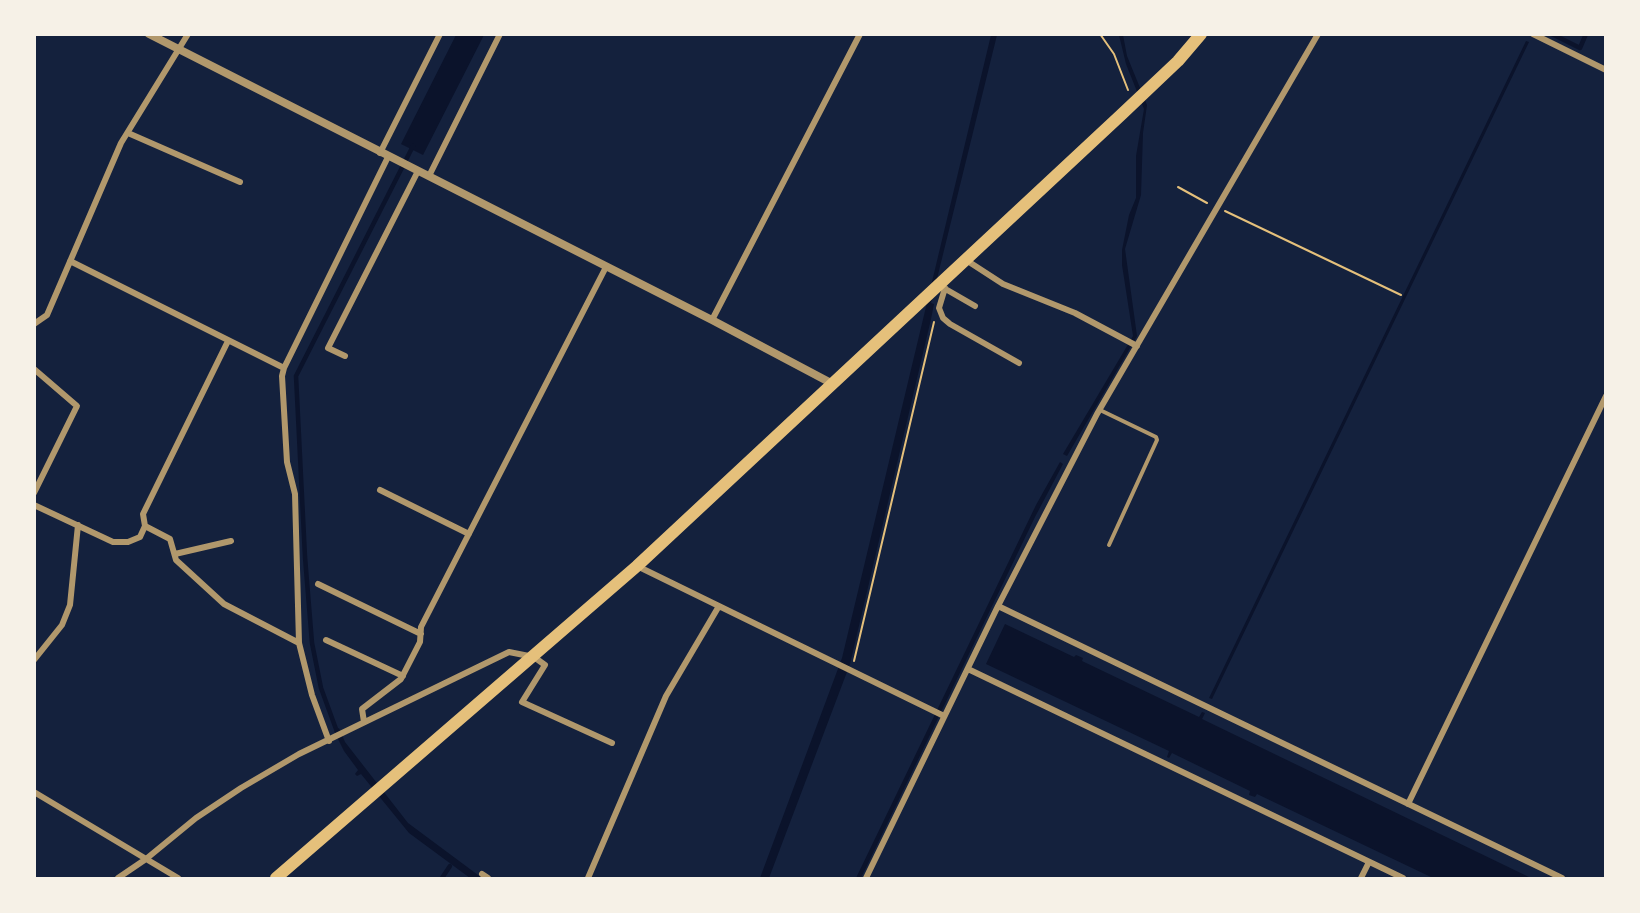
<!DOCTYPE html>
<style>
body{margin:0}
#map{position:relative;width:1640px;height:913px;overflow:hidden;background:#14213d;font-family:"Roboto Serif",serif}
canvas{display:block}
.frame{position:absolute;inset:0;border:36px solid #f6f1e7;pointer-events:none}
</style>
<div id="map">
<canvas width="1640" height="913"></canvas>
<div class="frame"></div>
</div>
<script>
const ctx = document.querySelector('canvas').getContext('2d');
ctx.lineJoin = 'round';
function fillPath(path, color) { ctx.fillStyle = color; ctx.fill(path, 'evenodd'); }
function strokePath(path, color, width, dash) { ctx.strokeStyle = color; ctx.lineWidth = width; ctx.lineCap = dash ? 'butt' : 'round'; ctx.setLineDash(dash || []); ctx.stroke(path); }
const water = new Path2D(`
 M456,35H484L423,155L401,144Z
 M991,35H997L931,303L934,304L931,319L850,664L769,878H760L842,658Z
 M1119,35H1123L1127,56L1147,105L1143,133L1141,195L1125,249L1137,336L1067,456L1063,454L1133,336L1122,265V250L1129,215L1136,198V156L1144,109L1126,64Z
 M1526,41L1529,42L1212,699L1209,698Z
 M1060,462L1063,464L1035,517L861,878H856L1036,505Z
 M1005,624L1074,657L1076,655L1083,658L1082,661L1199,717L1202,712L1205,713L1202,719L1531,878H1433L1257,794L1255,797L1249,795L1250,791L1172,753L1169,758L1167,757L1169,751L986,664Z
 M339,728L345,742L408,823L482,878H470L409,833L361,774L357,776L355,774L358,770L344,751L334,731Z`);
const stream = new Path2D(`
 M1552,34L1580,48L1586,34
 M336,729L321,688L312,643L305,557L296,376L413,146
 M442,878L450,866`);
const path = new Path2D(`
 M1100,34L1114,54L1128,90
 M1178,187L1207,203
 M1225,211L1401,295
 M854,661L934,322`);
const service = new Path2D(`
 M1100,410L1156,437L1157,440L1109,545`);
const minor = new Path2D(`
 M1533,34L1606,70
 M128,133L240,182
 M380,153L440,34
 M429,176L500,34
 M966,260L1003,284L1075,313L1137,346
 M70,261L284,368
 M942,287L975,306
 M945,288L939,308L943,318L950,324L1019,363
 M712,320L860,34
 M34,324L47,315L121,143L188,34
 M345,356L328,348L418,171
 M34,369L77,406L34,493
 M380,490L469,534
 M34,505L113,542H128L140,537L145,526L170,539L176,560L224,604L299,643
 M145,526L143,514L228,341
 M175,554L231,541
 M637,566L944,716
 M318,584L421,634
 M998,606L1562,878
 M326,640L403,676
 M34,660L62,625L70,605L78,525
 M968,669L1403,878
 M364,722L362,709L401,679L420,642L421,627L606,267
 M329,741L312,695L299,643L295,494L287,462L282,376L284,368L388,157
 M34,792L178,878
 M1408,804L1606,396
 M482,874L488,878
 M118,878L146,859L196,818L241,788L299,754L509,652L534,657L545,665L522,702L612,743
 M588,878L666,696L719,606
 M866,878L998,606L1097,414L1318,34
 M1361,878L1369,862`);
const tertiary = new Path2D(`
 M149,34L712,320L831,383`);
const trunk = new Path2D(`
 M276,878L637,566L1122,114L1178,61L1201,34`);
fillPath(water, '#0b132b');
strokePath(stream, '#0b132b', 4.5);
strokePath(path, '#e5c07b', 2);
strokePath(service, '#b1986c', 4);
strokePath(minor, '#b1986c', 6);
strokePath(tertiary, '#b1986c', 8);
strokePath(trunk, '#e5c07b', 12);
</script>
